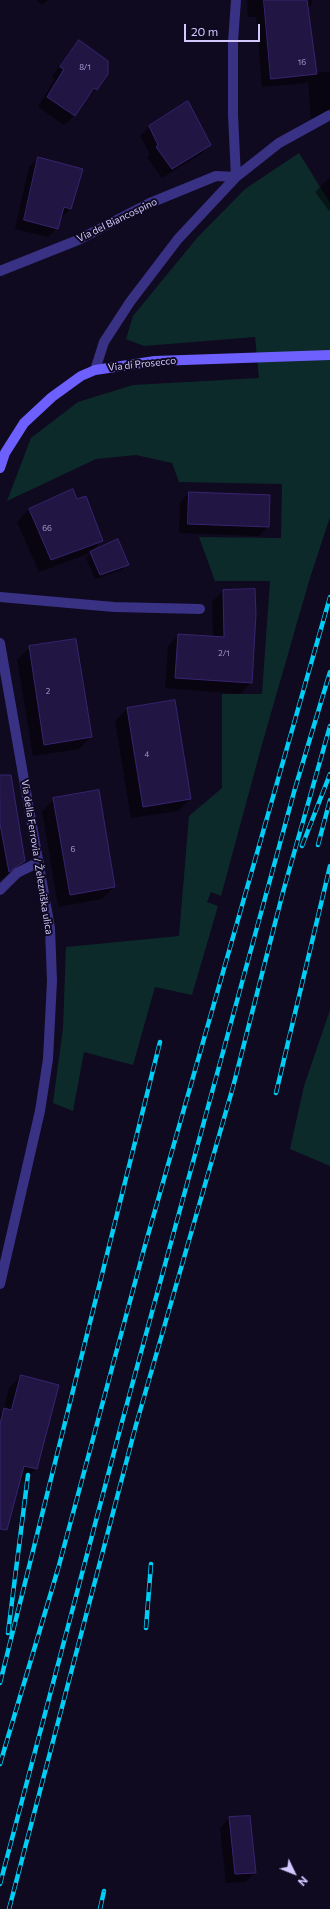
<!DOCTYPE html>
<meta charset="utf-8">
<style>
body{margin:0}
#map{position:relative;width:330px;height:1909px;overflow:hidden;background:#0f0a20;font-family:Commissioner,sans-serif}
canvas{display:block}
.north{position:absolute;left:274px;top:1853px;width:40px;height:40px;-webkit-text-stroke:3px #0f0a20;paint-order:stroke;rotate:133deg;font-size:11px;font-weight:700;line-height:16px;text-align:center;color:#d3c9ff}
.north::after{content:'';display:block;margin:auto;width:14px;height:18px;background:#d3c9ff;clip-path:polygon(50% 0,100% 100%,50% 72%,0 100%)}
.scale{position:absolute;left:184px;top:24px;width:76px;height:18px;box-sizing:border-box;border:2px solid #d3c9ff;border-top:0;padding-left:5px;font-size:12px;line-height:14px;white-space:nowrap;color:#d3c9ff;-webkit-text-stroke:3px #0f0a20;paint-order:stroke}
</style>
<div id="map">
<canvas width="330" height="1909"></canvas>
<div class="north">N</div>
<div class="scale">20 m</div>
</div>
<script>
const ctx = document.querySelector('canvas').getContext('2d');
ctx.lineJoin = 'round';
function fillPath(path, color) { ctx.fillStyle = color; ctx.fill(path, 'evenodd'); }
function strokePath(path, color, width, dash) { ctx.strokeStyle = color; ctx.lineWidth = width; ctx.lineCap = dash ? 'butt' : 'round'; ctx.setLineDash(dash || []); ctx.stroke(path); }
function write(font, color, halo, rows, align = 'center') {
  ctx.font = font + ' Commissioner,sans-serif'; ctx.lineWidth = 4; ctx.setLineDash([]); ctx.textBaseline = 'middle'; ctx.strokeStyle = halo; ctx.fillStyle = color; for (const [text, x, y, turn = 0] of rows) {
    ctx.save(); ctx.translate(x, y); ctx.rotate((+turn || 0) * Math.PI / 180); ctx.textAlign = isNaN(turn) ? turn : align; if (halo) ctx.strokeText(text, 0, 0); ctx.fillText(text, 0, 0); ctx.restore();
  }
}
const green = new Path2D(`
 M299,153L330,203V517L309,581L261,748L221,896L211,892L207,902L218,906L192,995L155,987L133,1065L84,1052L73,1111L53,1103L63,1028L66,947L179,936L189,816L222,788V694H262L270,581H215L199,537L281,538L282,484L179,482L172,463L136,455L96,459L7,501L31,438L78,402L133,385L259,378L255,337L144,346L126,339L133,316L197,238L245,189Z
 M330,1010V1166L290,1149L304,1086Z`);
const shadow = new Path2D(`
 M36,0H48L42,5Z
 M247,0H312V4L307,9L316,74L317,72H330V111L311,120L308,81L306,83L262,87L256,17H248Z
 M79,42L96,89L87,99L86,98L74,116L64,125L38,107L55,79L52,76L70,51Z
 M187,102L210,145L201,154L162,178L147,157L150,154L140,136L149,127Z
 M38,158L70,209L61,218L57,228L48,237L15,229L29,167Z
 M330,177V210L329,211L315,192Z
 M189,493L268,526L259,536L179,533L180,502Z
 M77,500L102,540L90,553L39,572L17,522L29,509Z
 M91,553L127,565L122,570L95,579L86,558Z
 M223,591L251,683L240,694L165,688L168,646L179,635L213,638L212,602Z
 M30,647L91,737L79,749L33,756L17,660Z
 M127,709L190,799L178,811L131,818L115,721Z
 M54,799L114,887L102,899L58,907L42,811Z
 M0,813L24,861L15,871L0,880Z
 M21,1376L58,1386L36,1469L24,1481L19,1480L0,1527V1414L3,1411L9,1388Z
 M229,1818L255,1872L246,1882L226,1883L220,1828Z`);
const building = new Path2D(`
 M264,0H307L317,74L271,79Z
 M79,40L108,61V74L97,90L94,88L75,116L47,97L64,69L60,67Z
 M188,101L211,145L172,169L156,147L158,145L149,126Z
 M38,157L83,169L71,209L64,207L58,229L24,220Z
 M73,489L77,499L86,496L103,541L51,560L29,509Z
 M189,492L270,495L269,527L188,524Z
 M118,539L129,565L100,575L90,552Z
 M255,589L256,614L252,683L175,678L178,634L224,637L223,590Z
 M76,639L92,737L44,745L29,646Z
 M175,700L191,799L143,807L127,708Z
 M0,775H11L25,861L9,872L0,824Z
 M99,790L115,887L70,895L53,798Z
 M21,1375L59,1385L37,1469L24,1466L7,1530L0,1529V1424L4,1408L11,1410Z
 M250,1816L256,1873L235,1874L229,1817Z`);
const street = new Path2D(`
 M0,271L78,240L150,203L216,176L236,177L233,115V42L236,0
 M95,370L104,342L130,302L178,239L236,177L279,143L330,115
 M0,597L114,607L200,609
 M0,643L50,928L52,981L48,1059L40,1111L0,1284
 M0,890L17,873L39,862`);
const secondary = new Path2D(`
 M0,468L5,453L24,423L52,397L81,376L95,370L155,361L330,355`);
const rail = new Path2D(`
 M318,845L330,800
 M302,846L330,774
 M276,1093L330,866
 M146,1628L151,1564
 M8,1633L28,1475
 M0,1683L160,1042
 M0,1764L58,1569L144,1249L330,597
 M0,1884L122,1422L294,792L330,672
 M9,1909L136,1425L233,1087L283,892L330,726
 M100,1909L104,1891`);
const numberNames = [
 ["16",302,62],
 ["8/1",85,67],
 ["66",47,528],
 ["2/1",224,653],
 ["2",48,691],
 ["4",147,754],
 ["6",73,849]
];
const streetNames = [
 ["Via del Biancospino",117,220,-26],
 ["Via di Prosecco",142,364,-6],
 ["Via della Ferrovia / Železniška ulica",37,857,81]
];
fillPath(green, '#0d2a2a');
fillPath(shadow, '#0007');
fillPath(building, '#211543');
strokePath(building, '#382471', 1);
strokePath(street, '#393184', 10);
strokePath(secondary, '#6d60ff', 10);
strokePath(rail, '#00cef4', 4.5);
strokePath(rail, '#0f0a20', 3, [9]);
write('8px', '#a69cd0', null, numberNames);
write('10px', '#d3c9ff', '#0f0a20', streetNames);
</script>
